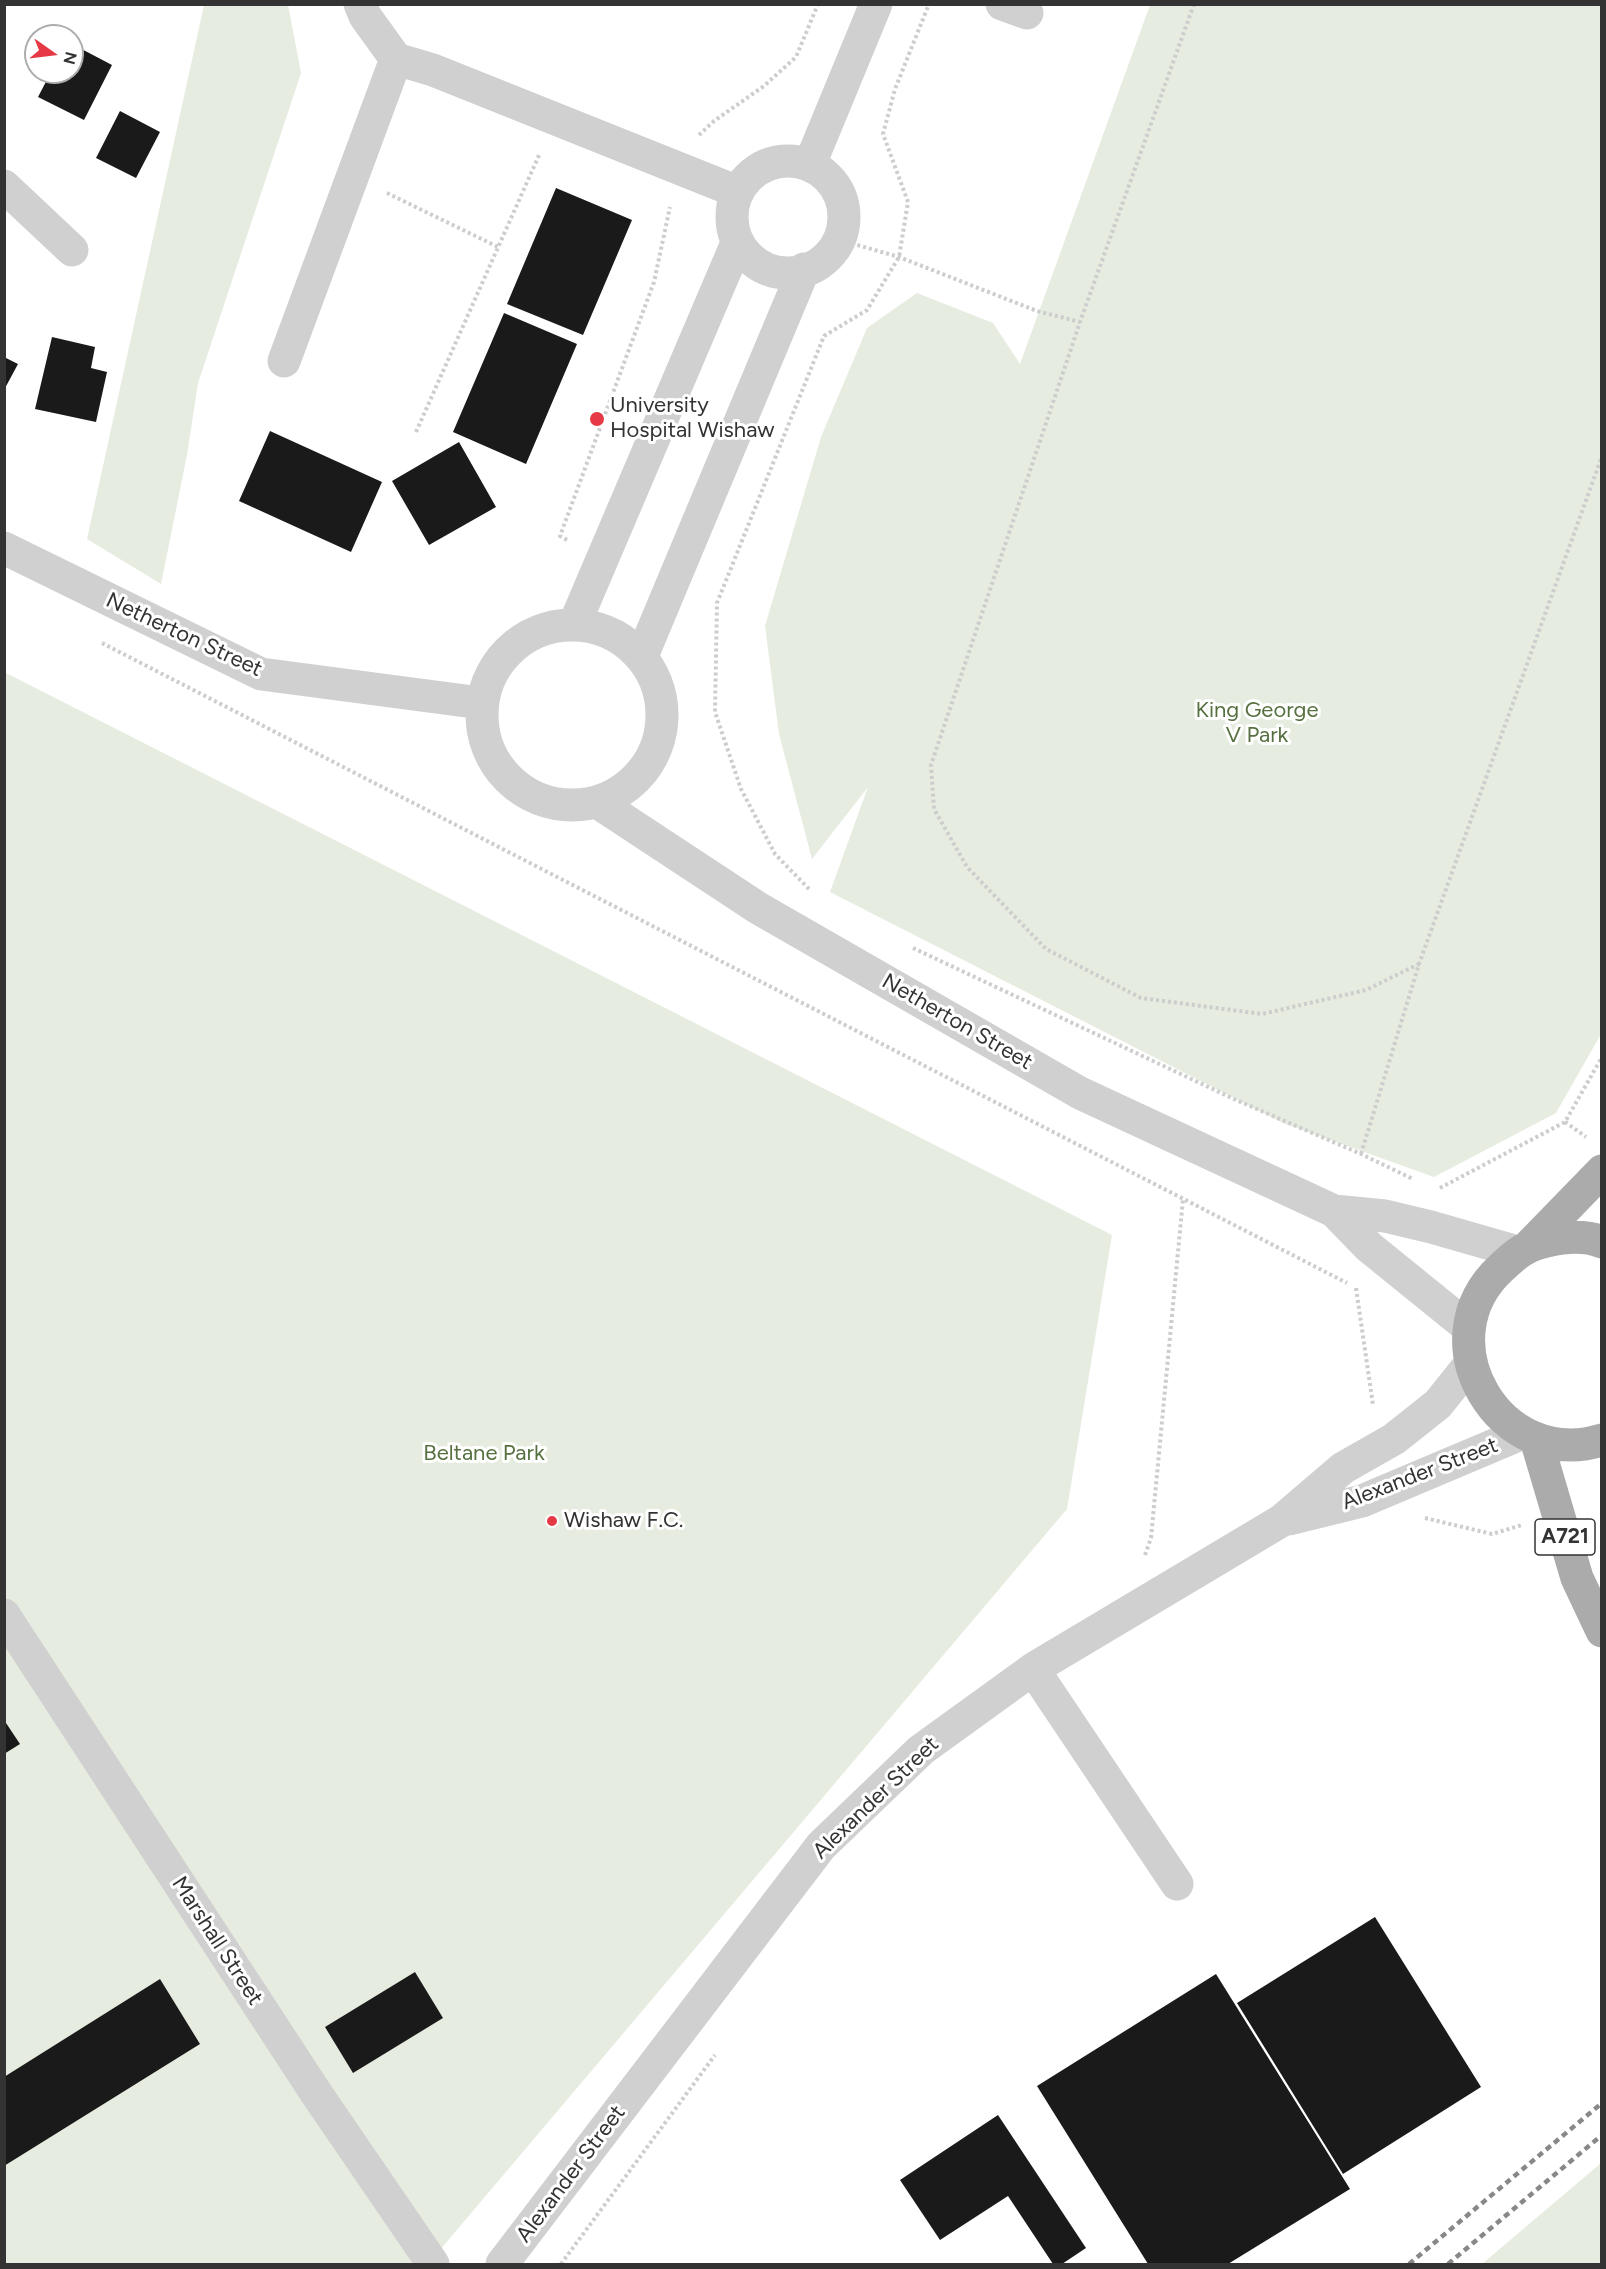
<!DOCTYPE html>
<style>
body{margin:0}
#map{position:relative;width:1606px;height:2269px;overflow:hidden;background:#fff;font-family:Figtree,sans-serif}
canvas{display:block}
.frame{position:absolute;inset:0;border:6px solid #333;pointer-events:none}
.north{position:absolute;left:24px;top:24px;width:60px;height:60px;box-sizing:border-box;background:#fff;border:2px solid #adadad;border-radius:50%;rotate:104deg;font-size:16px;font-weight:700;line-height:24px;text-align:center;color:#333}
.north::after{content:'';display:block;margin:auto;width:21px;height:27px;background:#e63946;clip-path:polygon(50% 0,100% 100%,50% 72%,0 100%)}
</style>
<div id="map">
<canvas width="1606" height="2269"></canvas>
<div class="frame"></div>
<div class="north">N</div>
</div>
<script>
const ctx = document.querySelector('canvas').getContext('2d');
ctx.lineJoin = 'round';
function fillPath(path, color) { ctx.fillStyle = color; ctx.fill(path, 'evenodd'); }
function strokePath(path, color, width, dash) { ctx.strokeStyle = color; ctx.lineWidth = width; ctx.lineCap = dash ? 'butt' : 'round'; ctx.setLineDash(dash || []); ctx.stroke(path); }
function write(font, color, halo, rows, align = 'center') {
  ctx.font = font + ' Figtree,sans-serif'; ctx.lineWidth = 6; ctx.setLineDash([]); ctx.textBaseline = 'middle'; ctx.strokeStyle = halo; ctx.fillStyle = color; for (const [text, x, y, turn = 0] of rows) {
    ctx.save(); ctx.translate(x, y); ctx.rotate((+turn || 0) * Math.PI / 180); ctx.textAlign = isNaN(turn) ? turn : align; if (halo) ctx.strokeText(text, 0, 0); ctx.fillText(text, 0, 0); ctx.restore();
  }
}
const green = new Path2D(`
 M204,5H288L301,73L198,383L187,455L161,584L87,539Z
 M1150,5H1601V1034L1556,1113L1434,1177L1283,1123L830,892L868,787L812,859L779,734L765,626L821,437L867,328L917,293L993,323L1020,364Z
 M4,672L1112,1235L1067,1509L428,2264H5Z
 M1601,2163V2264H1482Z`);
const building = new Path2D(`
 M72,44L112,65L84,120L38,97L51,72H72Z
 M120,111L160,132L136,178L96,158Z
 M556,188L632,220L583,335L507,304Z
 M504,313L577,344L526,464L453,432Z
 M52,337L95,347L91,368L107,372L96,422L35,409Z
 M4,357L18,364L4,390Z
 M270,431L382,482L351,552L239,501Z
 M459,442L496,507L429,545L392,481Z
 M4,1720L20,1744L4,1754Z
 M1375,1917L1481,2087L1343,2174L1237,2003Z
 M415,1972L443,2018L353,2073L325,2027Z
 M1216,1974L1350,2189L1228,2264H1148L1037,2086Z
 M160,1979L200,2044L4,2166V2077Z
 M998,2115L1086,2248L1062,2264H1053L1008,2196L940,2240L900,2180Z`);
const path = new Path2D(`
 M1194,4L1080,322L931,765L934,809L967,867L1046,949L1141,998L1262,1014L1366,990L1419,964
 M699,135L714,121L764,86L796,57L818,4
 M387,193L498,247
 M840,240L899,257L1037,311L1080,322
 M416,432L540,153
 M567,540L560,536L654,282L670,207
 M102,643L1347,1283
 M809,889L775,854L741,789L715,712L717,603L824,336L867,310L899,257L908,202L883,134L895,89L929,4
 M913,948L1236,1100L1361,1154L1413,1179
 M1565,1122L1586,1137
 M1361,1154L1419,964L1602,456
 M1440,1188L1565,1122L1602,1057
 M1356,1288L1373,1405
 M1425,1518L1492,1534L1522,1525
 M1145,1555L1151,1538L1183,1199
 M561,2264L715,2055`);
const minor = new Path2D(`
 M360,4L365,16L396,59L433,70L738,192
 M1002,4L1027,13
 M732 217a56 56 0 1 1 112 0a56 56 0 1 1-112 0Z
 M810,164L876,4
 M4,186L72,250
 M284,361L396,59
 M4,548L261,674L481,703
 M575,623L737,243
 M482 715a90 90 0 1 1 180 0a90 90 0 1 1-180 0Z
 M642,656L804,269
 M597,802L758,908L1080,1093L1334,1211L1385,1216L1431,1227L1518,1252
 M1334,1211L1369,1247L1469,1328
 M1289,1519L1362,1501L1523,1433
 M4,1615L316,2093L433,2264
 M1033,1669L1177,1884
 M502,2264L821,1846L921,1750L1033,1669L1281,1521L1343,1468L1394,1439L1438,1404L1470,1364`);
const major = new Path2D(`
 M1602,1242C1585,1235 1564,1237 1547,1241C1525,1246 1517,1253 1501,1268C1422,1341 1500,1472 1602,1440
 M1530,1245L1602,1171
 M1536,1439L1577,1578L1602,1631`);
const rail = new Path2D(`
 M1409,2264L1602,2103
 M1448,2264L1602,2135`);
const markers = [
 [597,419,8,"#e63946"],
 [552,1521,6,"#e63946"]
];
const shields = [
 [1565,1537,60]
];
const shieldNames = [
 ["A721",1565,1537]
];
const poiNames = [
 ["University",610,406],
 ["Hospital Wishaw",610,431],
 ["Wishaw F.C.",564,1521]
];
const streetNames = [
 ["Netherton Street",184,635,25],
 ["Netherton Street",957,1022,30],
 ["Alexander Street",1420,1474,-21],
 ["Alexander Street",876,1798,-44],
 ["Marshall Street",217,1941,57],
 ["Alexander Street",571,2174,-53]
];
const parkNames = [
 ["King George",1257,711],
 ["V Park",1257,736],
 ["Beltane Park",484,1454]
];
fillPath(green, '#e6ecdf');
fillPath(building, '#1a1a1a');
strokePath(path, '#cdcdcd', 4, [3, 3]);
strokePath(minor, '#d0d0d0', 33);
strokePath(major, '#ababab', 33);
strokePath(rail, '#888', 4.5, [6, 4.5]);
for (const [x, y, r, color] of markers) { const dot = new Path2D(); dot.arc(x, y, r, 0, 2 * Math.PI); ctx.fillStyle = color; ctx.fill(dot); strokePath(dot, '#fff', 2); }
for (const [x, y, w] of shields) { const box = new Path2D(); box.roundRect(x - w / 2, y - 18, w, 36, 4.5); ctx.fillStyle = '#fff'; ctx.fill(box); strokePath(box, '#333', 1.5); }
write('bold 21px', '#333', null, shieldNames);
write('22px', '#333', '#fff', poiNames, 'left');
write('22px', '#333', '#fff', streetNames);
write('22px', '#56703f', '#fff', parkNames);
</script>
